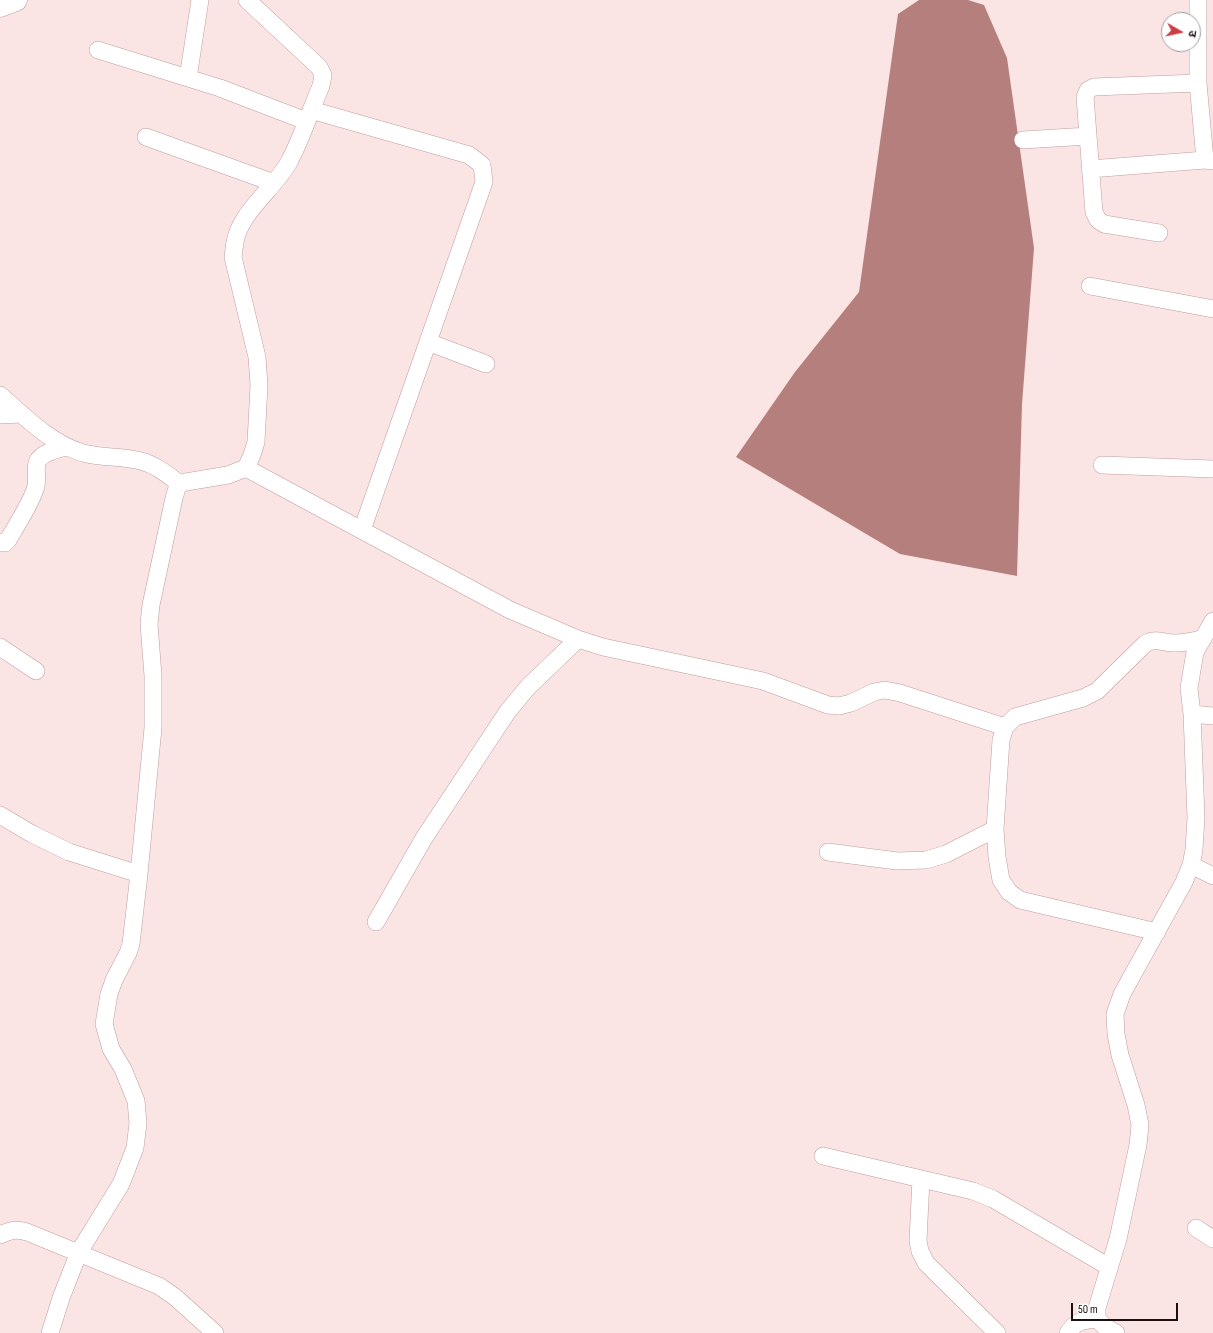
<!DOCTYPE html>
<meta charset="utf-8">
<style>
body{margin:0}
#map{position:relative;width:1213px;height:1333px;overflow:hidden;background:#fbe5e4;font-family:"Sofia Sans Condensed","Noto Sans Devanagari",sans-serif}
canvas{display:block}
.north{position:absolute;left:1161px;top:12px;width:40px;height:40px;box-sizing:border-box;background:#fff;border:1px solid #a49f9f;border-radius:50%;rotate:99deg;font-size:11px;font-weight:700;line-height:16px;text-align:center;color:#1b100f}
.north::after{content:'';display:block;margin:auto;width:14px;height:18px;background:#cd3d46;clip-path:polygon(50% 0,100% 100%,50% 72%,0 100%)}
.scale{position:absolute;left:1071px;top:1303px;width:107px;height:18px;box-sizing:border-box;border:2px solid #1b100f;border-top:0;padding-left:5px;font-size:12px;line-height:14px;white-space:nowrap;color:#1b100f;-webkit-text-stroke:3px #fff;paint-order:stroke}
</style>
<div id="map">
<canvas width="1213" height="1333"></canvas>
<div class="north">उ</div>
<div class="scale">50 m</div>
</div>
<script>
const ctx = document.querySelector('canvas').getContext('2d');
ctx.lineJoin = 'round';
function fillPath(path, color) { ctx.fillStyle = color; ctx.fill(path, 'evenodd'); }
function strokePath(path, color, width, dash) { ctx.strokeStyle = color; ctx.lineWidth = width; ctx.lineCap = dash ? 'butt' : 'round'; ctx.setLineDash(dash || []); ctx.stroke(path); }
const water = new Path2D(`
 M919,0H968L984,5L1007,58L1034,248L1022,404L1017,576L900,554L736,457L795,372L859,292L898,14Z`);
const street = new Path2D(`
 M1198,0V83L1205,160
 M98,50L220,88L306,121
 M188,78L200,0
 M311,110L469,155L482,165L484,182L362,530
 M146,137L274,183
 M1023,140L1088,136
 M1090,169L1205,160L1213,161
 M1159,233L1104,224L1098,220L1094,212L1085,97L1088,90L1094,87L1198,83
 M1090,286L1213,309
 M428,342L486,364
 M0,395C25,417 50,443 83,453C101,458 122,456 141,461C156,465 168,475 180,484
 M0,415L21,414
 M1102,465L1213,469
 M246,468L510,610L578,639L603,647L763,681L828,705L839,706L851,703L874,692L885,690L900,693L1005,727
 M0,542L5,543L8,540C16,526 33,500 36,486C38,478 34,465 39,459C46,451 59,449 67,447
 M0,647L36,671
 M1192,714L1213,716
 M0,815L32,834L69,852L139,874
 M828,852L897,861L926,860L946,854L995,829
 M1191,865L1213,876
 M376,922L424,838L508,711L528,687L578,639
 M1157,932L1020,900L1009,892L1001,880L997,857L995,829L1001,740L1005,727L1015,717L1083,698L1097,691L1145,644C1156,637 1165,644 1176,643C1185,643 1193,641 1201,639
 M823,1156L973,1191L993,1199L1109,1267
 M921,1179L918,1241L920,1251L926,1263L997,1333
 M1196,1228L1213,1239
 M0,1235C10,1230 16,1229 27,1232L159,1286L175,1297L215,1333
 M50,1333L61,1298L79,1252L121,1184L135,1148L138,1123L136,1101L123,1069L111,1049L104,1024L109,994L114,980L128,953L131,944L139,874L153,728V676L149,624L151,605L174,498L177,488L180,484L186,482L228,475L246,468L252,455L256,442L259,385L257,357L233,257C234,252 234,247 235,242C240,212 274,189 289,162C302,138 310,111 321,86L323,75L319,67L247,0
 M1068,1333C1077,1320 1082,1321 1097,1319
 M1116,1333L1104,1326L1097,1319V1308L1118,1239L1138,1145L1140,1125L1136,1105L1120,1055L1116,1034L1115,1014L1122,994L1184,882L1191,865L1194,850L1196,817L1192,714L1189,688L1195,652L1213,621`);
const secondary = new Path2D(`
 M0,6L16,0`);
fillPath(water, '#b47f7d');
strokePath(street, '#bf9d9c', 18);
strokePath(secondary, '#bf9d9c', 23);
strokePath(street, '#fff', 17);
strokePath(secondary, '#fff', 22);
</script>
